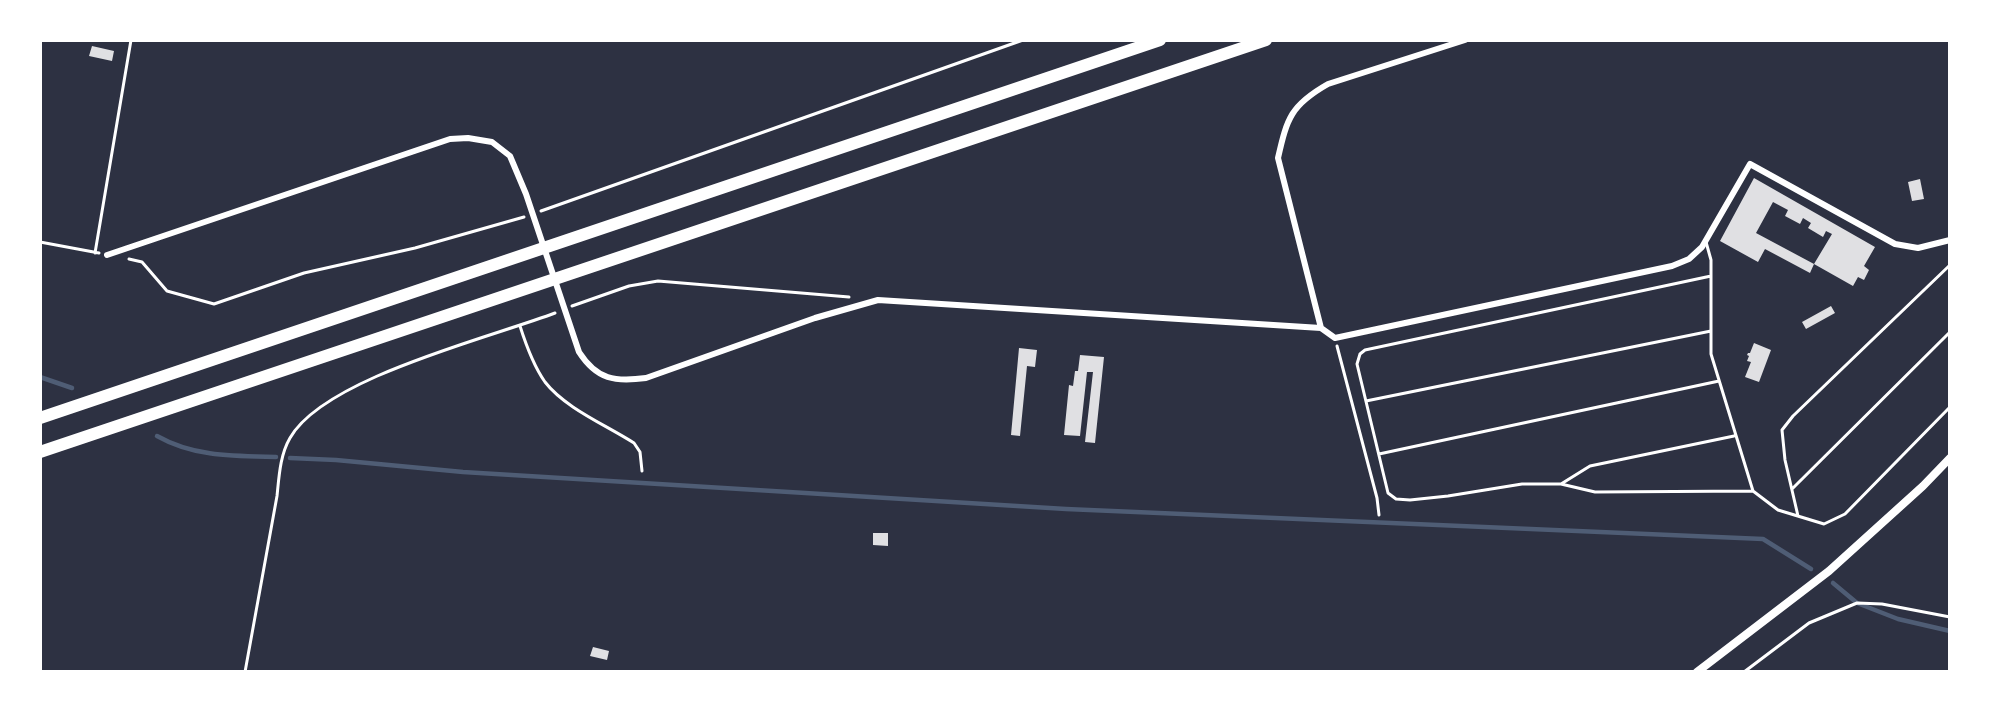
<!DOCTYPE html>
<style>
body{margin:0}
#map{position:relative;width:1990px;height:712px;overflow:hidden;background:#2d3142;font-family:"Archivo Narrow",sans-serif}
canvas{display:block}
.frame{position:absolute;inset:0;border:42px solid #fff;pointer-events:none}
</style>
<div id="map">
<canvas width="1990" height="712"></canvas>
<div class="frame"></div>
</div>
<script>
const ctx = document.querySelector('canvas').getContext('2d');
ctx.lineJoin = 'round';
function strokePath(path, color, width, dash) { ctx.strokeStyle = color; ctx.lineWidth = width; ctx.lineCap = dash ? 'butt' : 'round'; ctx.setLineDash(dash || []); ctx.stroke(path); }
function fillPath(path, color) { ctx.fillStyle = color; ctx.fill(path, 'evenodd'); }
const stream = new Path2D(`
 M40,377L72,388
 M157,436C194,457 234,456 276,457
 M290,458L336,460L463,472L1066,509L1763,539L1811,569
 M1833,583L1857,603L1898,619L1950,631`);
const building = new Path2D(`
 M92,46L114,51L112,61L89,56Z
 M1754,178L1875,247L1864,266L1869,270L1864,280L1858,277L1853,286L1814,264L1832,234L1826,231L1823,237L1808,228L1811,223L1803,218L1800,224L1785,216L1788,210L1773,202L1756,233L1814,264L1810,273L1765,249L1758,262L1720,241Z
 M1920,179L1924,199L1912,201L1908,182Z
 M1831,306L1835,313L1806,329L1802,322Z
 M1754,343L1771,350L1759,382L1745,377L1751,362L1747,361L1749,356L1747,355L1748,353H1750Z
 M1019,348L1037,350L1035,367L1027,366L1020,436L1011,435Z
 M1080,355L1104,357L1095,443L1085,442L1093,372H1087L1080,436L1064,435L1069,385L1073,386L1075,371H1078Z
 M873,533H888V546L873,545Z
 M593,647L609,651L607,660L590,656Z`);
const path = new Path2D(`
 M541,211L1023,40
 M40,242L99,253
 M95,253L131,40
 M129,259L142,262L167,291L214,304L304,273L415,248L524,217
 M572,306L629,286L658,281L849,297
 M520,326C526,345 533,365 545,382C565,408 606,425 634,443L640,452L642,471
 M1337,346L1377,498L1379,515
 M245,672L277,496C279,477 280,455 290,438C324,378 489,338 555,313
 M1744,672L1809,623L1857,603L1882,604L1950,617`);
const service = new Path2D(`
 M1706,242L1711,260V354L1753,491L1778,510L1824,524L1845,514L1950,407
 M1711,276L1365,350L1360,354L1357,364L1388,493L1396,499L1410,500L1448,496L1522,484H1561L1595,492L1753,491
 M1366,401L1711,331
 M1379,454L1719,381
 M1561,484L1590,466L1734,436
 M1792,489L1950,332
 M1798,516L1785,460L1782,430L1793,416L1950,265`);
const minor = new Path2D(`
 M107,255L450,139L468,138L492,142L510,156L526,194L579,352C597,380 615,382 646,378L815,318L878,300L1321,328L1335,338L1672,266L1689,259L1702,247L1750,164L1895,244L1918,248L1950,240
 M1321,328L1278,158C1287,118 1291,105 1328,84L1465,40`);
const tertiary = new Path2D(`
 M1697,672L1829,571L1923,486L1950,458`);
const motorway = new Path2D(`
 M40,418L1160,40
 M40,452L1266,40`);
strokePath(stream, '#4f5d75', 4.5);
fillPath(building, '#e0e0e3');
strokePath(path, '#fff', 3);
strokePath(service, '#fff', 3);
strokePath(minor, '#fff', 6);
strokePath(tertiary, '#fff', 8);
strokePath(motorway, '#fff', 12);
</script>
